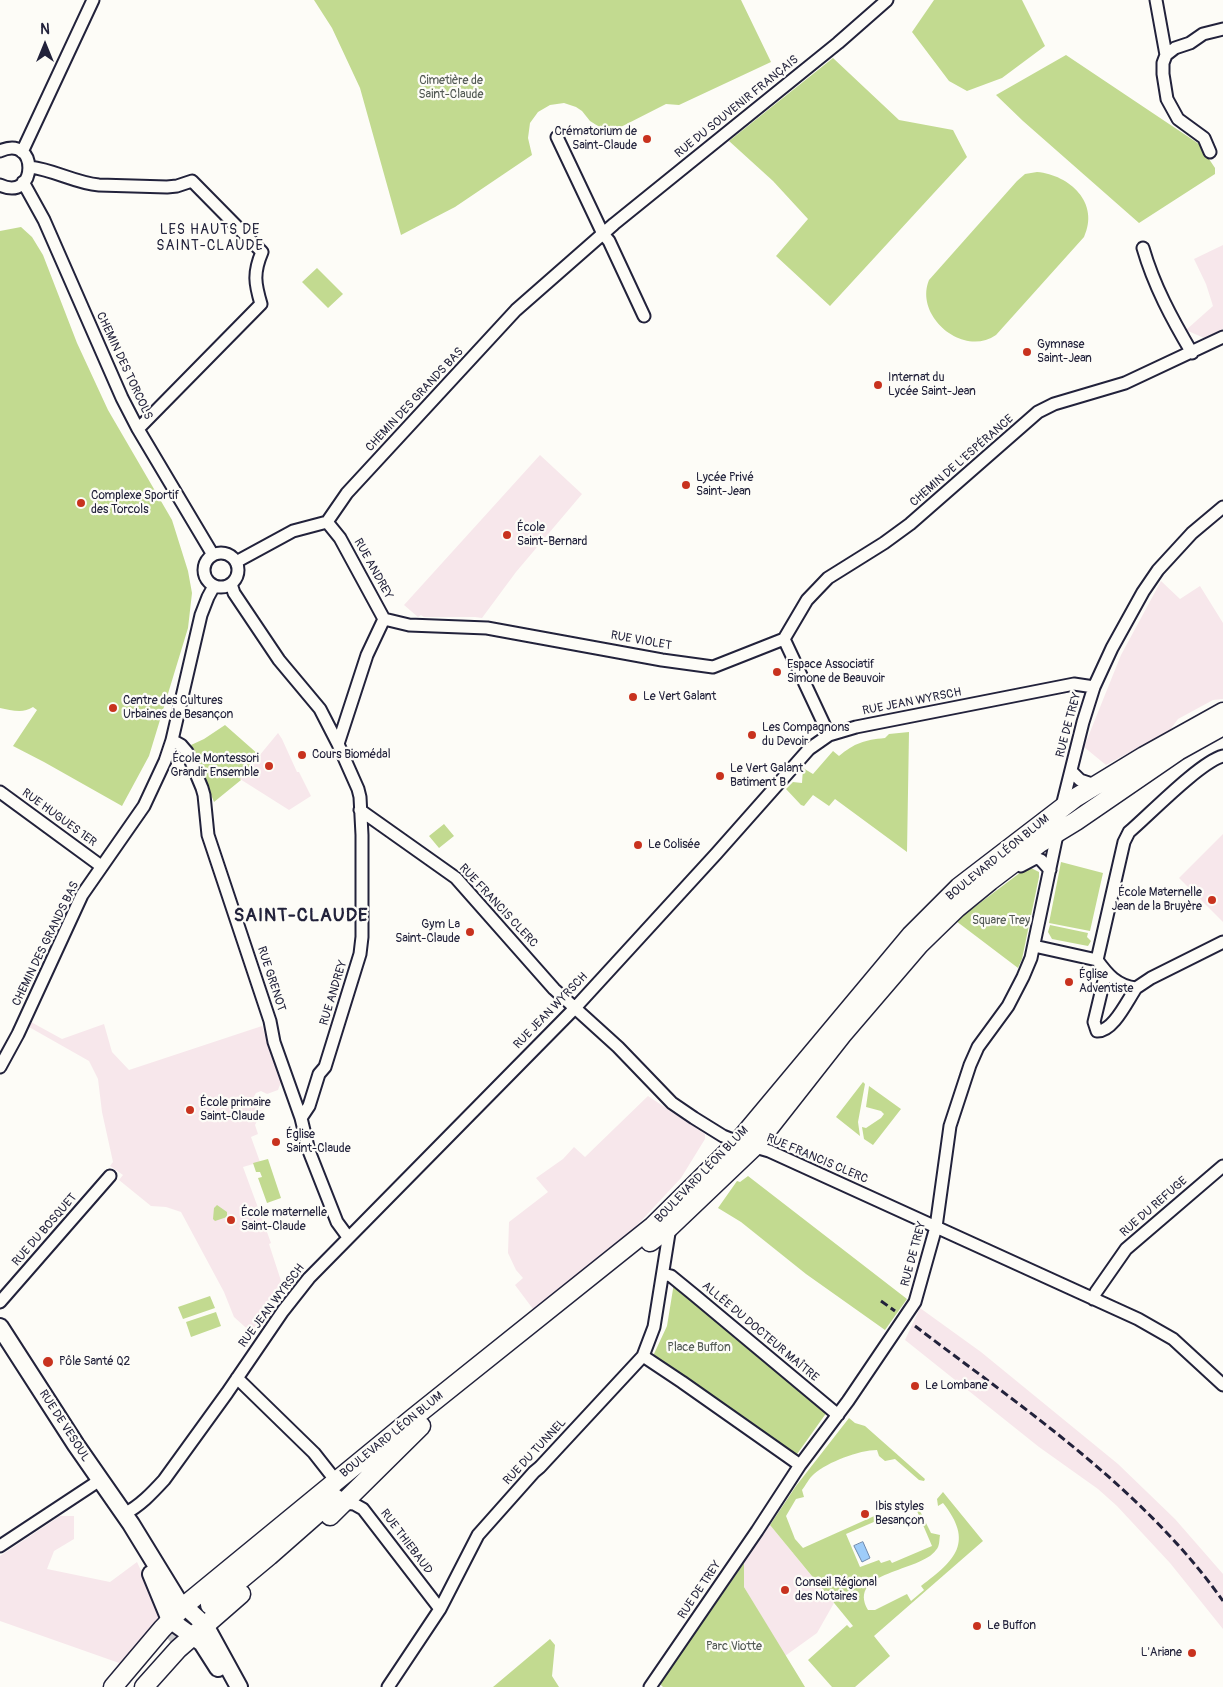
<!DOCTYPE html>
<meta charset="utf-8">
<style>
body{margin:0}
#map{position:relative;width:1223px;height:1687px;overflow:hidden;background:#fdfcf7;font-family:Pangolin,sans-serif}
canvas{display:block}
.north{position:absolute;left:20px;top:20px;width:50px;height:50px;-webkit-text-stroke:4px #fdfcf7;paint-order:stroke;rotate:0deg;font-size:14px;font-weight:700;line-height:20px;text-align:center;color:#22223b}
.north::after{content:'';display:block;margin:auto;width:18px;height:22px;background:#22223b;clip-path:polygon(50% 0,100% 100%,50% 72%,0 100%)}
</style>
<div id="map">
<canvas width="1223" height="1687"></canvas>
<div class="north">N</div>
</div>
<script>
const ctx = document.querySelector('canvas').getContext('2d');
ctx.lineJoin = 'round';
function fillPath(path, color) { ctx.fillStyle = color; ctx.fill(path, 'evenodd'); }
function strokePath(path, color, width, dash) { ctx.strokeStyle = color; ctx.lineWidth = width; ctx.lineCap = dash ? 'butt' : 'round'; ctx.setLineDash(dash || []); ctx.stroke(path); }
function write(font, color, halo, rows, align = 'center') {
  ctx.font = font + ' Pangolin,sans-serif'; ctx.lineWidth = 4.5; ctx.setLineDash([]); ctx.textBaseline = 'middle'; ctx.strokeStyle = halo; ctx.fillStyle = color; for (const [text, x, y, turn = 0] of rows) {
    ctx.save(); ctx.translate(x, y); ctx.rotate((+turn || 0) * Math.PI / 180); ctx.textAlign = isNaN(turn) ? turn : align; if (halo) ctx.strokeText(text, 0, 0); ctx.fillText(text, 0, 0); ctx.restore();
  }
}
const built = new Path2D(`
 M1223,245V329L1204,338L1186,330L1213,306L1206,284L1194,259Z
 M540,455L582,494L516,572L482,618L475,617H424L421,615L418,617L404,605Z
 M1161,581L1180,599L1200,586L1223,623V699L1213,700L1178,719L1169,731L1106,765L1084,747L1121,655Z
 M278,733L282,739L297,772H299L311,796L289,810L240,779Z
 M1223,834V922L1179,878Z
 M31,1022L62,1039L104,1024L112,1052L129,1070L262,1026L281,1082L278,1090L267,1094L261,1091L256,1093L253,1098L257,1109L263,1111L264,1114L260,1115L255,1125L258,1134L251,1137L260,1162L243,1167L271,1243L269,1244L284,1290L254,1335L234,1317L224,1292L181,1212L166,1207L151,1206L119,1180L123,1175L110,1166L113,1162L102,1112L98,1079L89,1061L29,1027Z
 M648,1096L705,1134V1139L681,1178L628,1235L533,1309L515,1285L523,1278L516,1270L508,1253L509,1222L548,1192L536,1178L563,1159L574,1147L585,1157Z
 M920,1308L981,1352L1118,1464L1175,1519L1223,1574V1629L1170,1563L1117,1506L1098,1489L1039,1447L905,1340Z
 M60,1516H74V1539L54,1551L47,1569L110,1582L137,1562L157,1605L159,1615L157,1624L122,1664L0,1621V1556Z
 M770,1525L834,1603L817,1633L785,1656L744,1587V1563Z`);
const green = new Path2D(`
 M314,0H741L771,62L679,105L666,104L609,133L590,121L582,111L576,107L564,103L550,105L538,112L530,123L528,138L532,155L455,207L401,235L360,88L332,28Z
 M934,0H1022L1045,46L1002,78L967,91L949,81L912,32Z
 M1066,55L1199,144L1215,168V174L1139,223L1023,121L996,95Z
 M833,58L899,120L953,130L967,157L830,306L776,256L808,219L773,181L729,141Z
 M1037,172C1070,175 1100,203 1084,237L996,335C963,358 914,316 929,280L1017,181L1025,174Z
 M21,227L32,237L43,255L77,343L108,410L172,520L188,571L192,593L188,628L149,756L122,806L44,762L13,746L37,710L33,707C23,714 11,710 0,708V231Z
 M317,268L343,294L328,308L302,282Z
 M225,725L259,755L240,779L241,780L214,802L191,745L204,739Z
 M909,732L907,852L835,799L829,806L813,795L804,806L801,805L786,789L793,782L802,783L803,768L813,774L833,751L839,756C855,743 864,740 885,738L889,734Z
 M444,824L454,836L439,848L429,836Z
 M1061,862L1103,873L1090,931L1049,923Z
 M1031,868L1039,872V877L1022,959L1018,968L956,921L1025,869Z
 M1050,925L1088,933L1087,937L1091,941L1088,946L1052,939L1048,932Z
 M863,1082L865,1084L858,1122L860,1136L836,1117Z
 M869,1086L901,1109L873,1145L864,1139L862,1127L866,1128L881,1118L884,1114L881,1111L866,1107Z
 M268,1159L281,1198L267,1203L258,1178L262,1177L260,1172H256L253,1163Z
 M748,1176L907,1299L885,1330L806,1274L741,1222L718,1208L737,1181L740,1182Z
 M217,1205L227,1212V1217L215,1221L213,1219L214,1208Z
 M674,1283L827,1412L795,1457L653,1356L667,1326Z
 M210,1296L215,1308L183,1319L178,1307Z
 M216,1312L221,1326L191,1337L186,1322Z
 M849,1418L855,1423L865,1426L925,1479L924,1481L919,1480L895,1459L885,1461L879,1456L877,1450C859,1450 828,1462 814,1474C809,1478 806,1485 802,1490L804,1497L796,1499L786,1516L795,1539L803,1548L881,1513L883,1518L846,1534L860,1567L879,1560L881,1563L890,1560L892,1563L932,1546L917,1511H920L931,1533L940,1535C939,1540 940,1546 936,1550C921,1572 846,1571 868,1610H875L907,1594L911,1601L924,1590L921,1586C956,1560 974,1542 943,1503L938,1506L937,1499L943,1492L983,1541L874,1636L890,1656L855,1687H832L808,1660L847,1625L850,1628L853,1626L770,1525L796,1486Z
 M744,1563V1587L805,1687H663L660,1684Z
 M550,1639L555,1645L552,1676L559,1687H493Z`);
const water = new Path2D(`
 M863,1542L870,1558L862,1562L854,1546Z`);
const primaryTunnel = new Path2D(`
 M168,1639L207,1607`);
const minor = new Path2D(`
 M1156,0L1166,55L1163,63V74L1167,99L1178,119L1204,138L1210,152
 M1166,55L1175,48L1190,43L1203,34L1223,29
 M557,137L603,234L609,241L644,316
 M0,151C39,133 38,203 0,185
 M22,152L93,0
 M30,167C55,170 75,183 99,185L167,187L177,186L192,181L262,252C253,273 255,284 261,304L138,429
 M23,182L44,220L122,398L138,429L213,555
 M1143,248C1154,286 1172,319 1192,353
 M327,522L340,538L384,619
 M204 570a17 17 0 1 1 34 0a17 17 0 1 1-34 0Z
 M236,562L293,531L327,522L347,493L516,310L614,224L838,43L887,0
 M231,584L234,593L279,660L320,709L338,744L358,789L360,797L362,835V937L360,954L325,1067L319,1074L309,1106L301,1118
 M384,619L409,625L487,628L662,660L713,667L784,639
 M784,639L807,600L828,578L884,543L910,524L1038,412L1054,404L1125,383L1223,337
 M784,639L829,735
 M172,740L181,745L187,752L202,788L204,795L208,835L270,1021L274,1042L301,1118L309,1151L337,1222L348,1237
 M338,744L367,655L384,619
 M1071,771L1080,780L1095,785
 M0,792L101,866
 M360,810L456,878L554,989L618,1047L672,1103L694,1118L723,1136L738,1142L769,1151L1138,1319L1173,1339L1223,1385
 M1061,810L1083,722L1094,687L1112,648L1143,592L1158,570L1192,533L1223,507
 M1021,866L1036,858L1041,860L1050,870
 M1034,946L1097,960C1107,974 1117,986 1136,988L1151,978L1223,942
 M1097,960L1124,842L1129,832C1149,815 1200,762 1223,756
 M1106,972L1094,1022L1097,1031C1113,1032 1127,1001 1136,988
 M0,1067L18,1034L82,895L144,806L165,761L172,740L201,615L208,597L214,586
 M663,1274L671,1276L693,1294L838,1415
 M1093,1299L1096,1292L1126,1249L1223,1166
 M0,1302L110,1176
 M643,1356L682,1382L800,1465
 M237,1378L314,1453L336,1481
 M344,1503L354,1504L363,1509L440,1609
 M124,1514C140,1506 152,1493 164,1480L227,1393L283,1311L309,1278L574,1009L716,854L809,749L829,735L856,727L1074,684L1094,687
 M0,1546L100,1480
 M388,1687L440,1609L478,1535L534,1472L540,1467L643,1356L654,1327L670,1227
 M650,1687L757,1531L800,1465L848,1401L915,1302L936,1227L950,1126L970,1065L978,1047L1008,1006L1023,977L1031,958L1058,830`);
const secondary = new Path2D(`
 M0,1327L76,1445L131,1524L177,1599L205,1625L239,1687
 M151,1574L170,1620L202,1643L218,1668`);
const primary = new Path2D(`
 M650,1242L670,1227L754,1147L842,1035L920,944L957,908L990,881L1040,843L1076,821L1178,751L1223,726
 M330,1516L421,1426
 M210,1605L269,1556L335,1498
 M113,1687L162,1629L184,1606L413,1418L653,1226L738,1142L911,935L959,887L1075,798L1144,756L1223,712
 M144,1687L178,1649L241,1594`);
const rail = new Path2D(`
 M881,1301L895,1311
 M915,1326C1024,1409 1143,1488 1223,1601`);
const markers = [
 [647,139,5,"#c8321e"],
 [1027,352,5,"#c8321e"],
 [878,385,5,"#c8321e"],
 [686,485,5,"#c8321e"],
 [81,503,5,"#c8321e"],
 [507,535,5,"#c8321e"],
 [777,672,5,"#c8321e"],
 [633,697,5,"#c8321e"],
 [113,708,5,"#c8321e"],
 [752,735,5,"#c8321e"],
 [302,755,5,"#c8321e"],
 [269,766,5,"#c8321e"],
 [720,776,5,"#c8321e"],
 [638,845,5,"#c8321e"],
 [1212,900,5,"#c8321e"],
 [470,932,5,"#c8321e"],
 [1069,982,5,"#c8321e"],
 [190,1110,5,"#c8321e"],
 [276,1142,5,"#c8321e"],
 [231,1220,5,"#c8321e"],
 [48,1362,6,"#c8321e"],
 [915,1386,5,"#c8321e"],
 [865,1514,5,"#c8321e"],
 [785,1590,5,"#c8321e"],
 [977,1626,5,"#c8321e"],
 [1192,1653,5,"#c8321e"]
];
const parkNames = [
 ["Cimetière de",451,81],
 ["Saint-Claude",451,95],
 ["Square Trey",1001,921],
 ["Place Buffon",699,1348],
 ["Parc Viotte",734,1647]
];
const streetNames = [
 ["RUE DU SOUVENIR FRANÇAIS",737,107,-39],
 ["CHEMIN DES TORCOLS",124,366,65],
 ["CHEMIN DES GRANDS BAS",415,400,-47],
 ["CHEMIN DE L'ESPÉRANCE",962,461,-41],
 ["RUE ANDREY",373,569,61],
 ["RUE VIOLET",641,641,10],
 ["RUE JEAN WYRSCH",912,702,-11],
 ["RUE DE TREY",1069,725,-75],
 ["RUE HUGUES 1ER",59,818,36],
 ["BOULEVARD LÉON BLUM",998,858,-39],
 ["RUE FRANCIS CLERC",498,906,47],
 ["CHEMIN DES GRANDS BAS",46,944,-64],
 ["RUE GRENOT",271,979,72],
 ["RUE ANDREY",334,993,-73],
 ["RUE JEAN WYRSCH",551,1011,-46],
 ["RUE FRANCIS CLERC",817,1159,23],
 ["BOULEVARD LÉON BLUM",702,1175,-46],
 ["RUE DU REFUGE",1154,1207,-41],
 ["RUE DU BOSQUET",45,1230,-49],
 ["RUE DE TREY",914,1254,-75],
 ["RUE JEAN WYRSCH",272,1306,-53],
 ["ALLÉE DU DOCTEUR MAÎTRE",760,1332,40],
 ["RUE DE VESOUL",64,1426,57],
 ["BOULEVARD LÉON BLUM",392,1435,-39],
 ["RUE DU TUNNEL",535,1452,-47],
 ["RUE THIEBAUD",406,1542,53],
 ["RUE DE TREY",700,1590,-56]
];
const poiNames = [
 ["Crématorium de",637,132,"right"],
 ["Saint-Claude",637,146,"right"],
 ["Gymnase",1037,345],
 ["Saint-Jean",1037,359],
 ["Internat du",888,378],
 ["Lycée Saint-Jean",888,392],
 ["Lycée Privé",696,478],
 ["Saint-Jean",696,492],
 ["Complexe Sportif",91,496],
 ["des Torcols",91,510],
 ["École",517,528],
 ["Saint-Bernard",517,542],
 ["Espace Associatif",787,665],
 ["Simone de Beauvoir",787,679],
 ["Le Vert Galant",643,697],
 ["Centre des Cultures",123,701],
 ["Urbaines de Besançon",123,715],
 ["Les Compagnons",762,728],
 ["du Devoir",762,742],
 ["Cours Biomédal",312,755],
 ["École Montessori",259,759,"right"],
 ["Grandir Ensemble",259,773,"right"],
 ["Le Vert Galant",730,769],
 ["Batiment B",730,783],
 ["Le Colisée",648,845],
 ["École Maternelle",1202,893,"right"],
 ["Jean de la Bruyère",1202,907,"right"],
 ["Gym La",460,925,"right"],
 ["Saint-Claude",460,939,"right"],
 ["Église",1079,975],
 ["Adventiste",1079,989],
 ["École primaire",200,1103],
 ["Saint-Claude",200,1117],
 ["Église",286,1135],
 ["Saint-Claude",286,1149],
 ["École maternelle",241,1213],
 ["Saint-Claude",241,1227],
 ["Pôle Santé Q2",59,1362],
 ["Le Lombane",925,1386],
 ["Ibis styles",875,1507],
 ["Besançon",875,1521],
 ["Conseil Régional",795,1583],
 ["des Notaires",795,1597],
 ["Le Buffon",987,1626],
 ["L'Ariane",1182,1653,"right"]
];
const neighbourhoodNames = [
 ["LES HAUTS DE",210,230],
 ["SAINT-CLAUDE",210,246]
];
const districtNames = [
 ["SAINT-CLAUDE",301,916]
];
fillPath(built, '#f7e7eb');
fillPath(green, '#c2da90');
fillPath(water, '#9eccf9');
strokePath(water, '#6c88ad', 1);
strokePath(primaryTunnel, '#d1d0d1', 18, [18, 9]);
strokePath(minor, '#22223b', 15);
strokePath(secondary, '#22223b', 20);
strokePath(primary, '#22223b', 21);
strokePath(minor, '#fdfcf7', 11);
strokePath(secondary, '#fdfcf7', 16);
strokePath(primary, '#fdfcf7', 18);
strokePath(rail, '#22223b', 3, [8, 4]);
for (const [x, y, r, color] of markers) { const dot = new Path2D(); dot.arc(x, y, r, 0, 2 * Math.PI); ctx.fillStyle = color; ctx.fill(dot); strokePath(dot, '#fdfcf7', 2); }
write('12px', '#525954', '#fdfcf7', parkNames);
write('12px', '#22223b', '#fdfcf7', streetNames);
write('12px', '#22223b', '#fdfcf7', poiNames, 'left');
ctx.letterSpacing = '1px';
write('14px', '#22223b', '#fdfcf7', neighbourhoodNames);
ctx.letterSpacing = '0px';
ctx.letterSpacing = '1px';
write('bold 18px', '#22223b', '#fdfcf7', districtNames);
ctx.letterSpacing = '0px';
</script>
